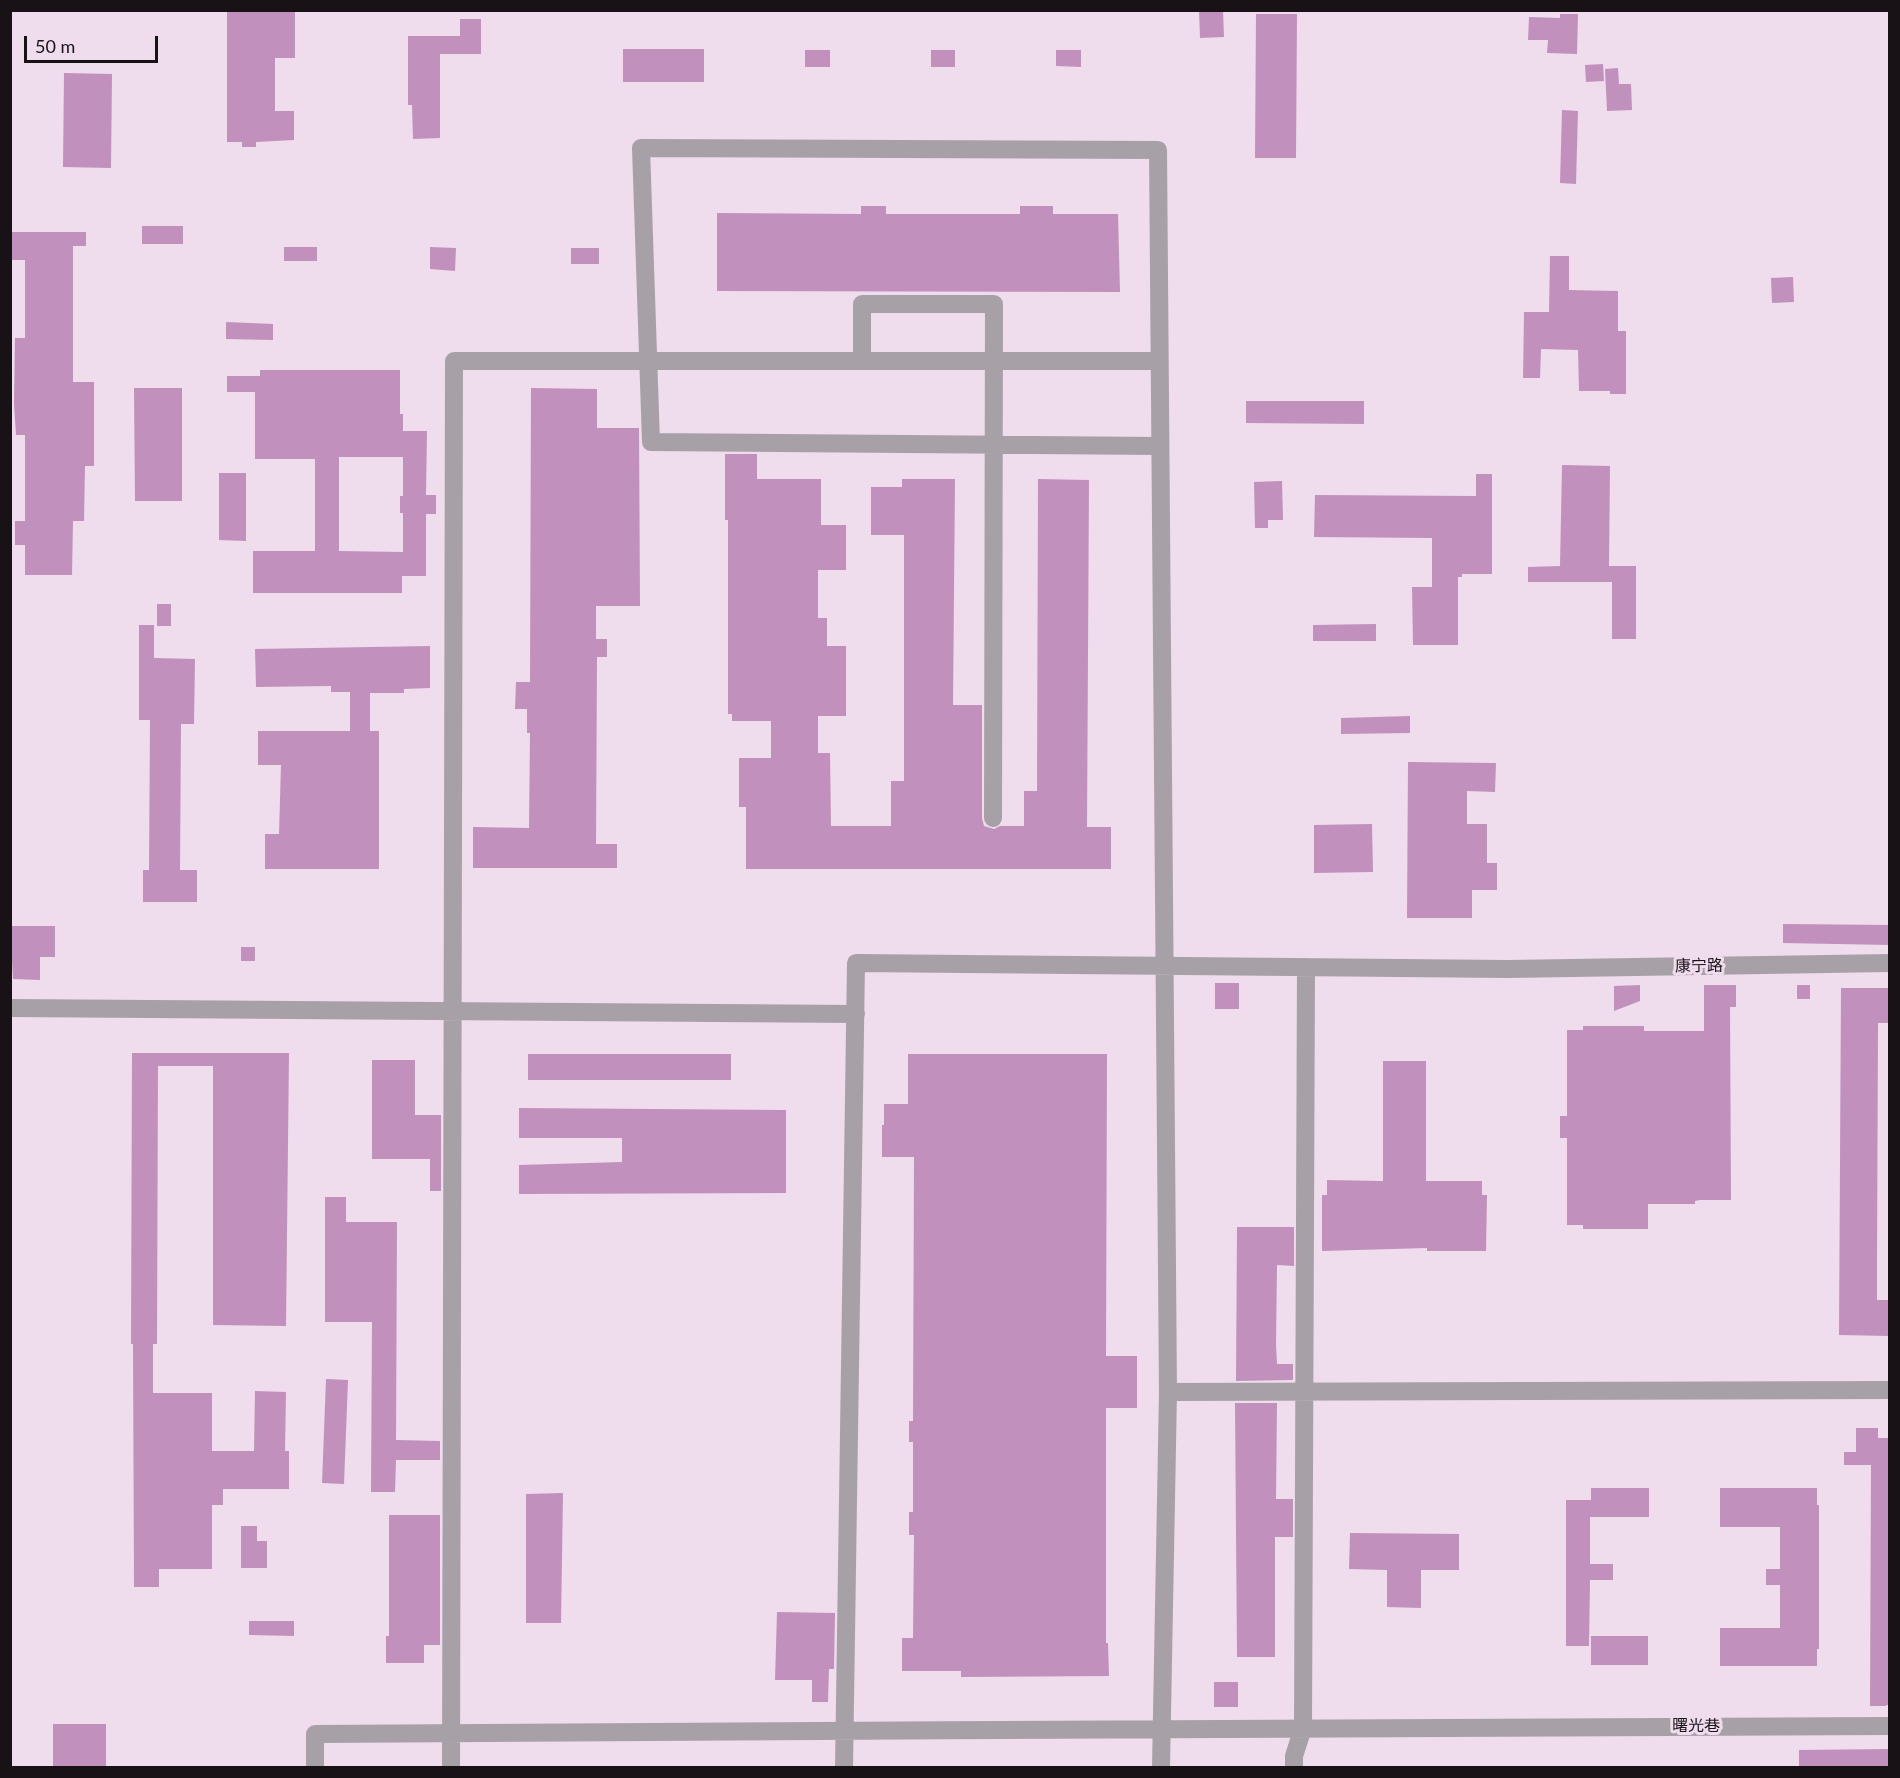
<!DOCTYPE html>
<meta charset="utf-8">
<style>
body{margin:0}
#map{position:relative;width:1900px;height:1778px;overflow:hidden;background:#efdced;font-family:Lato,sans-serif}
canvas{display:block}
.frame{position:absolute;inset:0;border:12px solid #181217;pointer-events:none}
.scale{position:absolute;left:24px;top:36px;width:134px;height:27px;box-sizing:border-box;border:3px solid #181217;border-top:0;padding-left:8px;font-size:18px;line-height:21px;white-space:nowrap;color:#181217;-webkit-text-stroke:4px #efdced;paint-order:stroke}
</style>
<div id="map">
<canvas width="1900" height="1778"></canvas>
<div class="frame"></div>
<div class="scale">50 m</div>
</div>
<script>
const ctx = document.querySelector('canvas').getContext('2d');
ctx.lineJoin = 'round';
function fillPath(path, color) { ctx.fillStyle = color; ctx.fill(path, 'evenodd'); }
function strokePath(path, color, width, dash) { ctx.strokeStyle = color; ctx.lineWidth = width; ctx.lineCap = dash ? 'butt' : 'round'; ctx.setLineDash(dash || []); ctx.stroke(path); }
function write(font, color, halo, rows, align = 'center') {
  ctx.font = font + ' Lato,"Noto Sans SC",sans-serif'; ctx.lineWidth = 6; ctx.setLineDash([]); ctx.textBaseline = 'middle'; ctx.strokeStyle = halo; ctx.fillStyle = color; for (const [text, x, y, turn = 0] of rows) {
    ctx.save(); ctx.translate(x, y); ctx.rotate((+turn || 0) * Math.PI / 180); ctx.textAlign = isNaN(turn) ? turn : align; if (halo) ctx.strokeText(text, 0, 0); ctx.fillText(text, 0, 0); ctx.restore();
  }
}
const building = new Path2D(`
 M227,10H295V58H275V111H294V140L256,142V147H242V142H227Z
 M1199,10H1223L1224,37L1200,38Z
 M1256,14H1297L1296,158H1255Z
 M1560,14H1578L1577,54L1547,53L1548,40H1528L1529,17L1560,18Z
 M460,19H481V54H440V138L413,139L412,105H408V36H460Z
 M623,49H704V82H623Z
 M805,50H830V67H805Z
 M931,50H955V67H931Z
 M1056,50H1081V67L1056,66Z
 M1603,64L1604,81L1586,82L1585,65Z
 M1618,68L1619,84H1631L1632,110L1607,111L1605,69Z
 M64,73L112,74L111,168L63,167Z
 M1562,110L1578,111L1576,184L1560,183Z
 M861,206H886V214H1020V206H1053V214H1118L1120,292L717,291V213L861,214Z
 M142,226H183V244H142Z
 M10,232H86V246H73V382H94V466H85L84,521H73L72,575H25V545H15V521H25V435H16L14,404L15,338H25V260H10Z
 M284,247H317V261H284Z
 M430,247L456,248L455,271L430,269Z
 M571,248H599V264H571Z
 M1550,256H1569V290L1618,291V331H1626V394H1610V391H1579L1578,350L1541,349L1540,378H1523L1524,312H1549Z
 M1793,277L1794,302L1772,303L1771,278Z
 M226,322L273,324V340L226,339Z
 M260,370H400V414H403V431H427L426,495H436V514H426V576H402V593H253V551H315V459H255V392H227V376H260ZM339,457H403V496H400V513H403V552L339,551Z
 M134,388H182V501H135Z
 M531,388L597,389V428H639L640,606H596V639H607V657H597L596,844H617V868H473V827L529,828L530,733H527V709H515L516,682H530Z
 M1246,401H1364V424L1246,423Z
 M725,454H757V479H821V525H846V570H818V618H827V646H846V716H818V753H830L831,826H891V781H904V535H871V487H902V479H955L953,705H982V818L984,826L994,829L1000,826H1024V791H1037L1038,479L1089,480L1087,827H1111V869H746V807H739V758H771V721H732V714H728V520H725Z
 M1562,465L1610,466L1609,566H1636V639H1612V582H1528V567L1560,566Z
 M219,473H246V541L219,540Z
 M1476,474H1492V574H1462V577H1458V645H1413L1412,587H1432V538L1314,537L1315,495L1476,496Z
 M1282,481L1283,520H1268V528H1255L1254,482Z
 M157,604H171V626H157Z
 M1376,624V641H1313V625Z
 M139,625H154V658L195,659L194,724H181L180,870H197V902H143V870H149L150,720H139Z
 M430,646V688L404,689V693H370V731H379V869H265V834H279L281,765H258V731H350V692H331V686L256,687L255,649Z
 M1410,716V733L1341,734V718Z
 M1408,762L1496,763L1495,792L1467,791V824H1487V863H1497V890H1472V918H1407Z
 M1372,824L1373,872L1314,873V825Z
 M1783,924L1890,925V945L1783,943Z
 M10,926H55V957H40V980L13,979Z
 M241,947H255V961H241Z
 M1215,983H1239V1009H1215Z
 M1640,985V1001L1614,1011V986Z
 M1704,985H1736V1007H1730L1731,1200H1700L1695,1201V1204H1648V1229H1583V1225H1567V1138H1560V1116H1567V1030H1583V1026H1644V1031H1704Z
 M1797,985H1810V999H1797Z
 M1841,988H1890V1023H1878L1877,1263V1300H1890V1336L1839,1335Z
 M132,1053H289L286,1326L213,1325V1066H158V1062L157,1344H153V1393H212V1451H254L255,1391L286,1392L285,1451H289V1489H223V1505H212V1569H159V1587H134L133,1344H131Z
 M528,1054H731V1080H528Z
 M908,1054H1107L1106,1356H1137V1408H1106V1643H1108L1109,1676L961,1677V1671H902V1638H913L914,1535H909V1512H913V1442H909V1421H913L914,1157H882V1125H884V1104H908Z
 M372,1060H415V1115H441V1191H430V1159H372Z
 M1383,1061H1426V1181H1482V1195H1487L1486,1251H1427V1248L1322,1251V1195H1327V1180L1383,1181Z
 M519,1108L786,1110V1193L519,1194V1165L622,1162V1138H519Z
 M325,1197H346V1222H397L396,1440L440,1441V1460H396L395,1492H371L372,1322H325Z
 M1237,1227H1294V1266L1277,1265L1276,1344L1277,1364H1293V1380L1236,1381Z
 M326,1379L348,1380L344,1484L322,1483Z
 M1235,1403H1277L1276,1499H1293V1537H1275V1657H1237Z
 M1856,1428H1878V1438H1890V1704L1885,1706H1870L1871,1465H1844V1452H1856Z
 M1591,1488H1649V1517H1590V1564H1613V1580H1590L1589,1646H1566V1500H1591Z
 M1720,1488H1817V1505H1819V1649H1817V1666H1720V1628H1780V1585H1766V1569H1780V1527H1720Z
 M563,1493L561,1623H526V1494Z
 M389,1515H440V1645H424V1663H386V1636H389Z
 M241,1526H257V1541H267V1568H241Z
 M1350,1533L1459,1534V1570H1421V1608L1387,1607V1570L1349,1569Z
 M777,1612L835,1613L834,1669H829L828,1702H812V1680H775Z
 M249,1621H294V1636L249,1635Z
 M1591,1636H1648V1665H1591Z
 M1214,1682H1238V1707H1214Z
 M53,1724H106V1767H53Z
 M1890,1749V1767H1799V1750Z`);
const minor = new Path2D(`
 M862,361V304H994L993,818
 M1160,446L651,442L641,148L1158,150L1168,1392L1161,1768
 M10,1008L856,1014
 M1168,1392L1890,1390
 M315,1768V1734C840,1732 1365,1726 1890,1726
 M451,1768L454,361H1159
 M844,1768L856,963L1508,969L1890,963
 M1294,1768V1756L1303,1728L1306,967`);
const streetNames = [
 ["康宁路",1699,966,-1],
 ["曙光巷",1696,1726]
];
fillPath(building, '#c290bc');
strokePath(minor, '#a8a0a7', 18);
write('16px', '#181217', '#efdced', streetNames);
</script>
